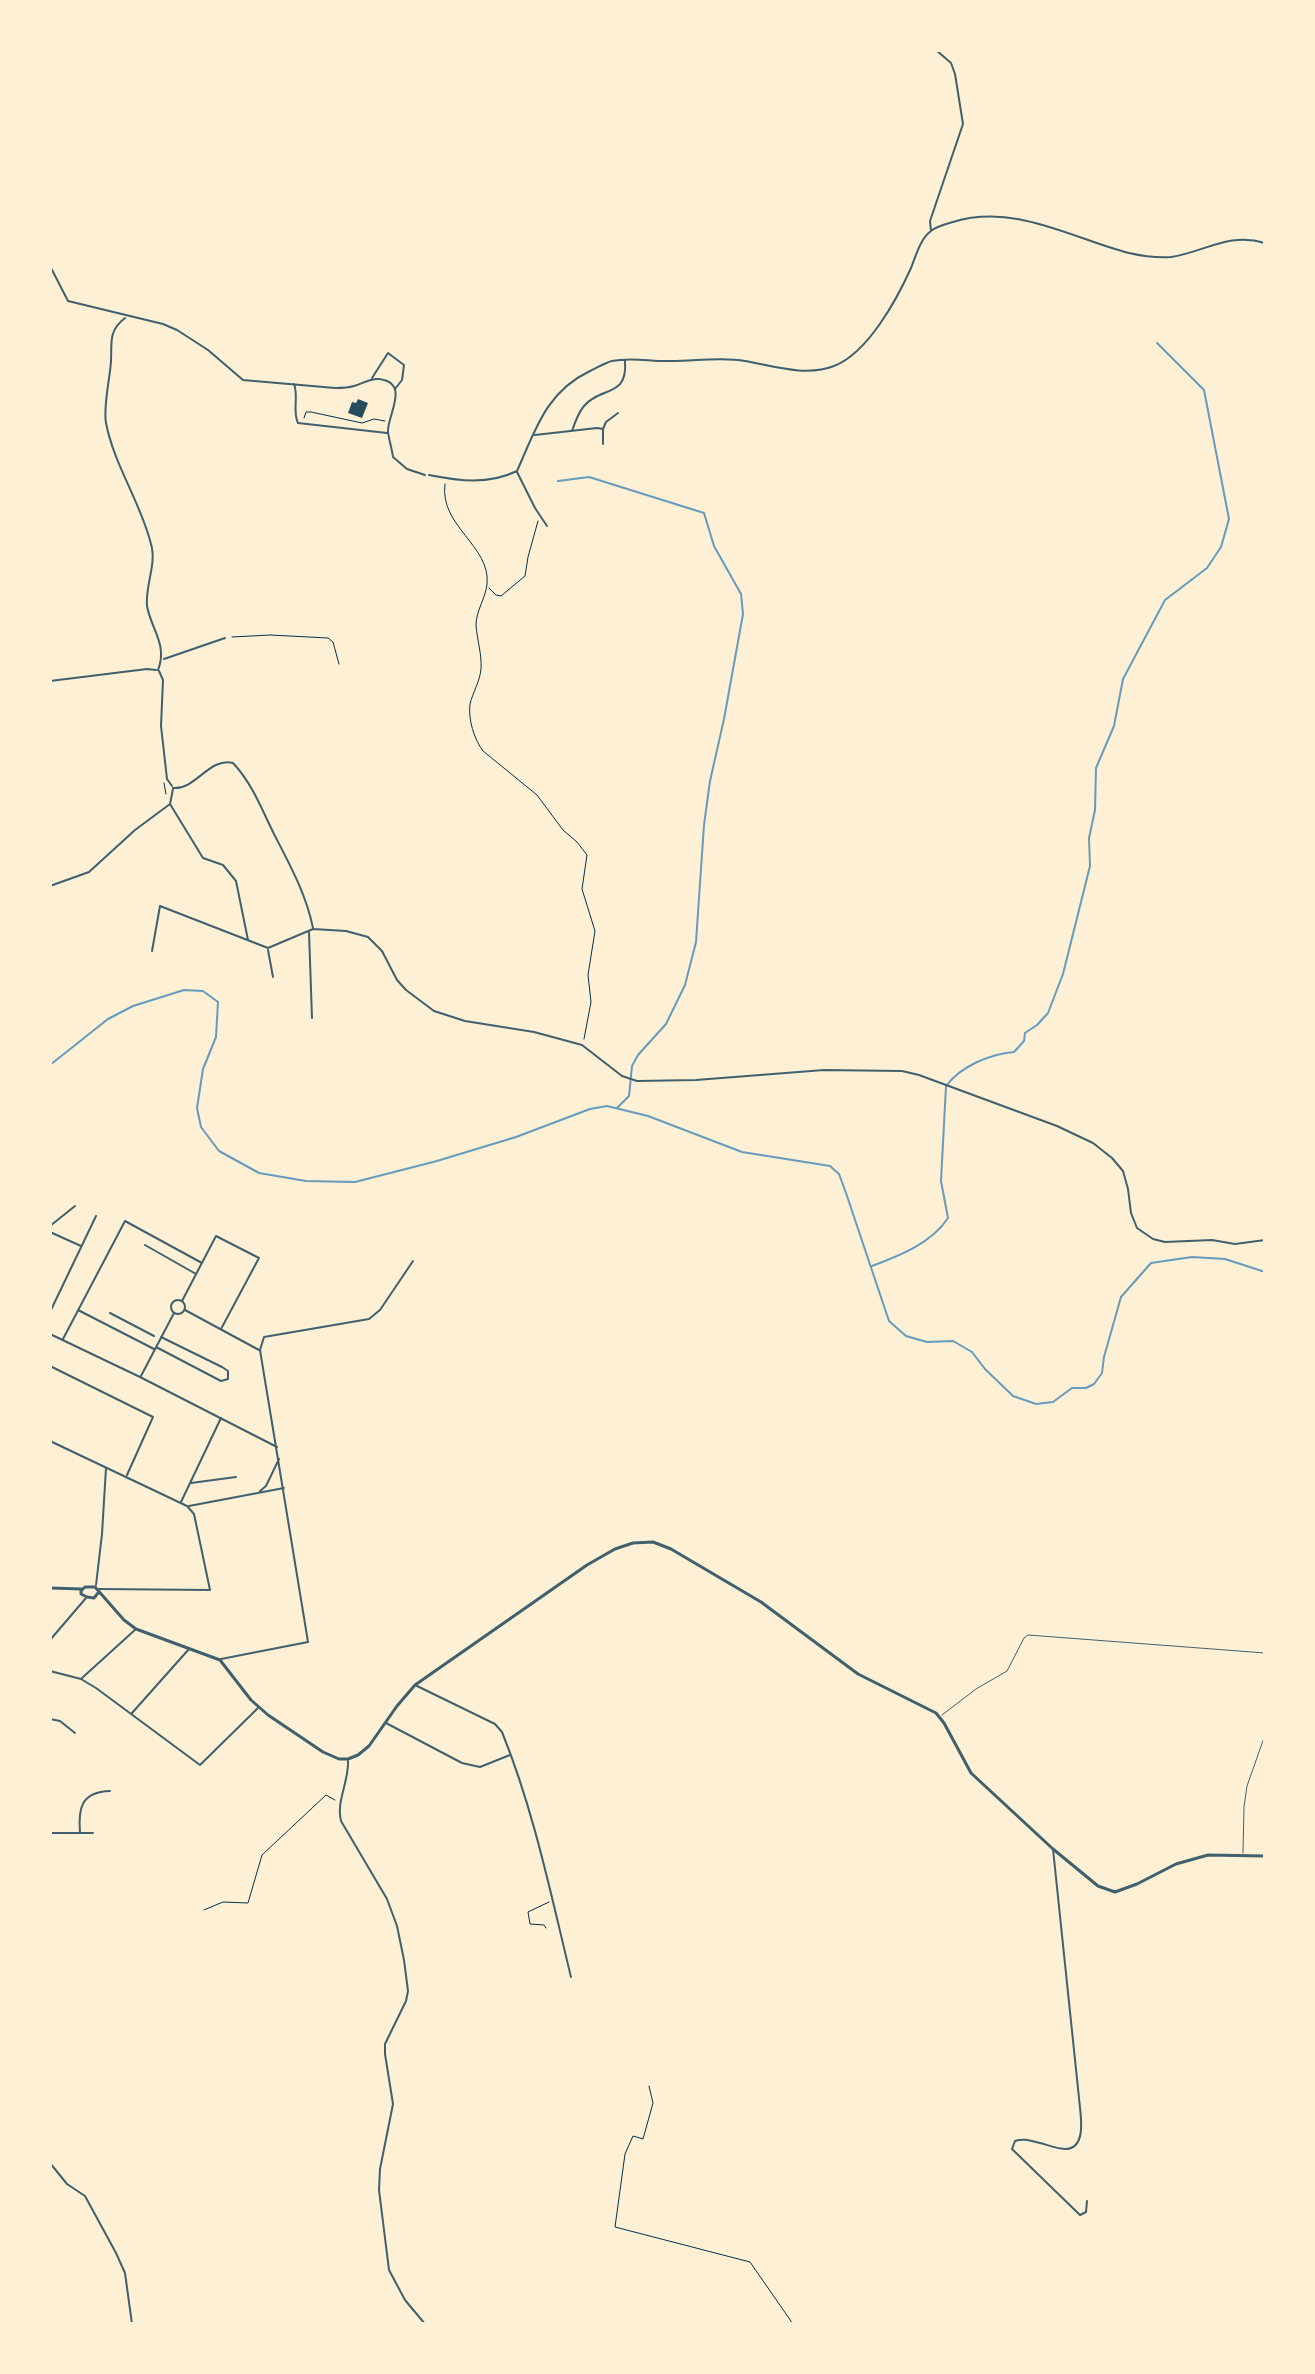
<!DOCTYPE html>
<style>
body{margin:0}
#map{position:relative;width:1315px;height:2374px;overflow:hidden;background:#fdf0d5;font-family:"Fira Sans Condensed",sans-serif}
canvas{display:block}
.frame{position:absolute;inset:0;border:52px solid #fdf0d5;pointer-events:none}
</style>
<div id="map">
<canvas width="1315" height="2374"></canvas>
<div class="frame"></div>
</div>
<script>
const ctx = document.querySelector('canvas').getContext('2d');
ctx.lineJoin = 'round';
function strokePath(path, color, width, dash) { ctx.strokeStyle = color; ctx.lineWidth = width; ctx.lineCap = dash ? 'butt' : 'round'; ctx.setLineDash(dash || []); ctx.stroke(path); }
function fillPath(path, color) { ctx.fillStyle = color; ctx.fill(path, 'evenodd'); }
const stream = new Path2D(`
 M558,481L589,477L704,513L714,546L741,594L743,614L724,719L710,781L704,825L696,942L685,985L666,1024L638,1055L632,1066L629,1096L617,1108
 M50,1065L108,1019L133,1006L184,990L203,991L218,1002L216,1037L203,1069L197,1108L201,1127L219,1151L259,1173L306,1181L355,1182L437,1161L516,1137L590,1109L607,1106L648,1116L742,1152L830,1166L839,1174L846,1193L889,1321L906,1336L927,1342L953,1341L972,1352L985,1369L1013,1396L1036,1404L1053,1402L1072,1388H1086L1094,1384L1102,1373L1104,1357L1121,1297L1151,1263L1192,1257L1225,1259L1265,1272
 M872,1266C899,1256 932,1243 948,1218L941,1181L946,1086C961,1066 990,1054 1014,1052L1024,1041L1025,1033L1037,1025L1048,1013L1063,974L1090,866L1089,838L1095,810L1096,768L1114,726L1123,679L1165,600L1207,568L1221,547L1229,519L1204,390L1157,343`);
const building = new Path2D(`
 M358,399L368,403L362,418L348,413L352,402L356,403Z`);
const path = new Path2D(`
 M304,418L306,412H311L362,423L374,419L385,421
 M445,484C439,526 491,546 487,584C486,597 476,611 476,625C477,640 482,654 481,669C480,681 473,692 470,704C468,719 474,739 483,751L537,795L563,830L577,842L587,855L582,889L595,931L588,975L591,1002L584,1039
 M489,588L496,595L501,596L525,576L528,557L538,521
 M232,637L270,635L328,638L333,642L339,664
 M164,783L166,794
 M204,1910L223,1902L248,1903L262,1855L326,1795L335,1800
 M546,1928L544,1925L530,1924L528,1912L549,1902
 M649,2086L653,2103L643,2139L633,2136L625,2154L615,2227L750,2262L793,2324`);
const service = new Path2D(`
 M942,1715L976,1689L1007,1671L1024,1638L1028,1635L1265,1653
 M1243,1853L1244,1807L1247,1786L1265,1735`);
const minor = new Path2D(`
 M931,231L930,221L963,124L955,74L951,63L936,50
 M50,266L68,301L163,324L177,330L208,350L243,380L335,388C342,388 348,388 354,386C362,384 370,378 379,379C411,383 387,415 388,432C389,440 392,449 393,457L407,469L425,475
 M125,318C108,331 112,343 111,361C110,379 103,406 106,423C114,465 141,503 151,544C157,564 145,585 147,606C151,629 168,645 158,670
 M372,378L388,353L404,365L402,380L395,389
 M294,384C299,397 292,411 298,423L387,433
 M572,431C575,422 578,413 584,406C601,386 628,398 625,361
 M535,435L597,428L603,429L606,422L618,413
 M603,444V430
 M517,472L535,508L547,526
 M429,475C459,481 488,485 517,471C536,429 546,392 590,371C597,368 604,363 612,361C629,357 649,361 666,361C691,362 720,356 745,361C773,366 806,377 834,366C868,353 897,299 911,268C916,256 920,239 931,231C937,226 946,224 953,222C1015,203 1071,238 1129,253C1142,256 1158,258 1171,257C1205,252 1228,232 1265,243
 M164,659L225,638
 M159,671L163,680L161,726L167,779L172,786
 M50,681L147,669L156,670
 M173,788C196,790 209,757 233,763C252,783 262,810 274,834C290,865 306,894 313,928
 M170,804L203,858L223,865L236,881L248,940
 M50,886L89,872L135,830L170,804L173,789
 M309,932L312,1018
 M268,950L273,977
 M152,951L160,906L268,948L313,929L346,931L368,937L382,951L397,980L406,990L434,1011L465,1021L534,1032L582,1045L622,1076L637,1081L696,1080L824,1070L902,1071L919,1075L1057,1126L1093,1143L1112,1158L1123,1171L1128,1189L1131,1213L1137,1228L1153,1239L1165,1242L1212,1240L1235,1244L1265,1240
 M50,1226L75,1206
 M50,1232L81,1246
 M145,1245L196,1274
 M171 1307a7 7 0 1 1 14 0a7 7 0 1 1-14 0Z
 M182,1301L216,1236L259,1258L221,1329
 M78,1310L154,1349
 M185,1310L259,1350
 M50,1312L96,1216
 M110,1313L154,1336
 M50,1334L140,1377L277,1447
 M63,1339L125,1221L202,1263
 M156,1347L221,1381L228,1379V1371L222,1367L161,1337
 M50,1366L153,1417L127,1475
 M141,1376L174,1313
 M50,1441L187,1506L194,1514L210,1590L99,1589
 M191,1483L236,1477
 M260,1491L266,1486L279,1459
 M181,1502L221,1418
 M189,1506L284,1488
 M96,1585L102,1534L106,1468
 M50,1640L86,1598
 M221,1659L308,1642L260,1350L264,1337L369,1319L380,1310L413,1261
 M50,1671L81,1679L96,1688L200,1765L258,1708
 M82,1678L136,1629
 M415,1685L495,1724L502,1732C534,1811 551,1895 571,1977
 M132,1713L189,1649
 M50,1719L60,1721L75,1733
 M386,1723L462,1763L480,1767L510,1755
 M348,1761C349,1782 336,1801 341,1821L387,1899L397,1926L404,1960L408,1991L406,2001L385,2044V2054L393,2104L380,2169L379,2190L389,2270L405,2300L425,2324
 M50,1833H93
 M80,1833C78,1808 81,1792 110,1791
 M1053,1849L1079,2098C1080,2112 1088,2148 1066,2149C1058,2149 1048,2145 1040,2143C1031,2141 1024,2138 1015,2141L1012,2149L1080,2215L1086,2212L1087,2201
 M50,2163L67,2184L85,2196L116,2253L125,2273L132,2324`);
const tertiary = new Path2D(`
 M50,1588L82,1589
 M98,1593L94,1598L87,1597L81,1594V1591L85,1587H95L124,1620L136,1629L220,1660L251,1700L268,1715L323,1752L339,1759H348L358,1755L369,1746L397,1706L415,1685L587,1565L615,1549L633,1543L653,1542L671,1549L761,1602L858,1674L936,1713L944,1723L971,1773L1053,1849L1098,1886L1115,1892L1137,1884L1176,1864L1208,1855L1265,1856`);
strokePath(stream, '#669bbc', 2);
fillPath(building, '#264d5e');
strokePath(path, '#003049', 1);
strokePath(service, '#3f606c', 1);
strokePath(minor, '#3f606c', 2);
strokePath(tertiary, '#3f606c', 3);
</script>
